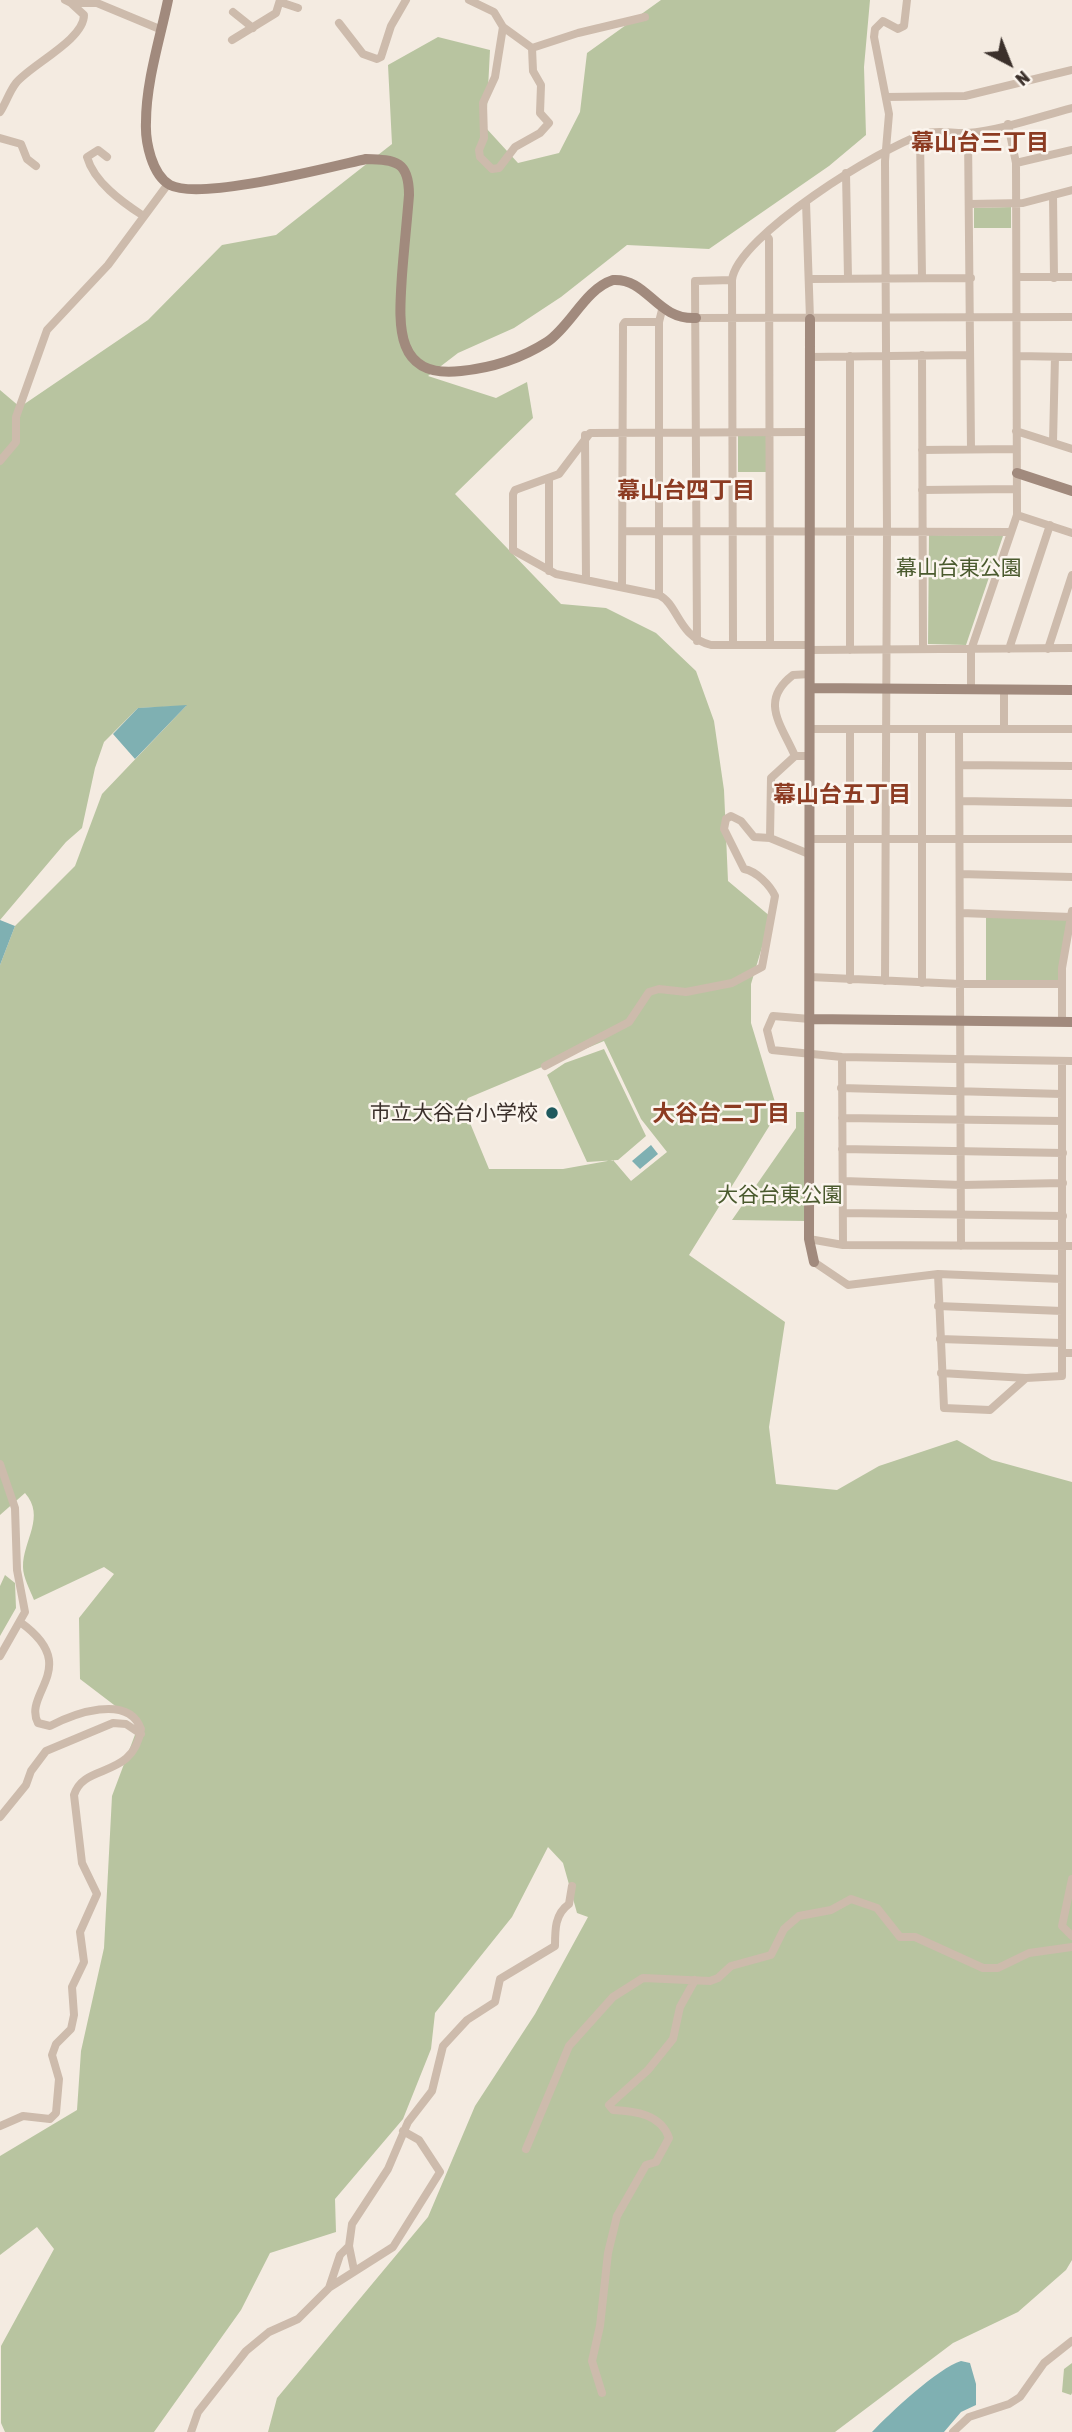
<!DOCTYPE html>
<meta charset="utf-8">
<style>
body{margin:0}
#map{position:relative;width:1072px;height:2432px;overflow:hidden;background:#f4ebe1;font-family:"Asap Condensed",sans-serif}
canvas{display:block}
.north{position:absolute;left:974px;top:28px;width:70px;height:70px;-webkit-text-stroke:5px #fbf5ee;paint-order:stroke;rotate:138deg;font-size:19px;font-weight:700;line-height:28px;text-align:center;color:#3b302b}
.north::after{content:'';display:block;margin:auto;width:24px;height:32px;background:#3b302b;clip-path:polygon(50% 0,100% 100%,50% 72%,0 100%)}
</style>
<div id="map">
<canvas width="1072" height="2432"></canvas>
<div class="north">N</div>
</div>
<script>
const ctx = document.querySelector('canvas').getContext('2d');
ctx.lineJoin = 'round';
function fillPath(path, color) { ctx.fillStyle = color; ctx.fill(path, 'evenodd'); }
function strokePath(path, color, width, dash) { ctx.strokeStyle = color; ctx.lineWidth = width; ctx.lineCap = dash ? 'butt' : 'round'; ctx.setLineDash(dash || []); ctx.stroke(path); }
function write(font, color, halo, rows, align = 'center') {
  ctx.font = font + ' "Asap Condensed","Noto Sans JP",sans-serif'; ctx.lineWidth = 5; ctx.setLineDash([]); ctx.textBaseline = 'middle'; ctx.strokeStyle = halo; ctx.fillStyle = color; for (const [text, x, y, turn = 0] of rows) {
    ctx.save(); ctx.translate(x, y); ctx.rotate((+turn || 0) * Math.PI / 180); ctx.textAlign = isNaN(turn) ? turn : align; if (halo) ctx.strokeText(text, 0, 0); ctx.fillText(text, 0, 0); ctx.restore();
  }
}
const green = new Path2D(`
 M661,0H870L864,67L866,135L829,166L709,249L627,245L561,297L514,328L458,353L428,376L496,398L527,382L533,418L455,494L561,604L606,608L656,633L696,671L714,721L724,790L728,881L771,917L751,984V1023L778,1112L689,1255L785,1322L769,1427L776,1484L837,1490L879,1466L957,1440L992,1460L1072,1482V2260L1066,2270L1018,2312L953,2343L835,2432H268L277,2398L428,2217L475,2106L535,2014L588,1917L577,1913L563,1863L548,1847L512,1917L435,2013L431,2049L403,2119L335,2199L336,2232L270,2253L241,2310L154,2432H5L1,2423V2346L54,2249L37,2227L0,2255V2156L77,2110L81,2051L104,1948L112,1796L139,1724L80,1679L79,1618L114,1574L104,1567L34,1600C30,1590 23,1577 23,1567C23,1540 46,1517 25,1493L0,1515V965L15,926L75,866L102,794L186,706L138,708L104,742L95,768L82,828L66,842L0,920V390L20,407L148,320L222,245L276,235L392,144L388,65L438,37L490,50L486,128L518,163L559,153L580,112L587,53ZM604,1041L641,1119L667,1152L631,1181L613,1160L563,1169H489L463,1106L468,1098Z
 M1011,207V228H974V208Z
 M738,433H771V472H738Z
 M929,535L1003,536L966,645L928,644Z
 M986,915L1070,918L1061,983H986Z
 M604,1049L646,1136L618,1160L587,1162L547,1075L565,1063Z
 M796,1112H804L806,1221L732,1220L796,1128Z
 M5,1575L15,1583L16,1608L0,1636V1586Z
 M1072,2363V2393L1071,2395L1062,2392L1064,2369Z`);
const water = new Path2D(`
 M187,705L135,759L113,734L138,708Z
 M0,920L15,926L0,965Z
 M651,1145L658,1154L640,1169L632,1161Z
 M961,2361L970,2363L976,2384V2405L961,2412L944,2432H872C890,2413 938,2368 961,2361Z`);
const street = new Path2D(`
 M65,0L71,3H97L162,30
 M469,0L494,12L503,27L532,48L578,33L645,17
 M280,2L298,8
 M233,12L253,28
 M339,23L363,54L377,59L381,57L391,26L406,0
 M503,27L495,77L483,103L484,138L479,150L480,157L492,169L499,168L515,147L540,133L549,123L540,113L541,85L533,71L532,48
 M232,40L276,13L280,0
 M886,97L965,96L1072,70
 M0,112C6,103 9,92 16,83C30,65 84,40 84,15L71,3
 M968,133L971,449
 M920,136L922,277
 M0,138L21,144L27,159L36,166
 M107,157L98,150L87,157C94,182 122,202 142,215
 M1016,163L1072,150
 M846,173L848,278
 M1053,195L1054,278
 M806,202L810,319
 M970,204L1023,203L1072,190
 M766,235L769,239L770,645
 M1017,277H1072
 M809,279L971,278
 M732,280L733,643
 M696,318L1072,317
 M659,322V595
 M922,355L923,648
 M1017,356L1072,357
 M810,357L969,355
 M1016,431L1072,449
 M809,432L590,433L559,474L515,490L513,494V550L556,574L659,595C679,605 677,636 711,645H810
 M585,435L586,580
 M1053,442L1055,357
 M922,450L1016,449
 M0,461L16,442V417L47,330L108,265L168,184
 M922,490L1017,489
 M1017,515L1072,533
 M623,531L1011,532
 M549,571V478
 M622,587L623,325L625,322H659L662,310
 M697,641L695,281L732,280C737,236 882,147 924,134C937,129 954,134 967,133C1002,130 1038,117 1072,108
 M1009,649L1050,525
 M1048,649L1072,575
 M810,650L1072,648
 M850,650V356
 M971,690V650L1017,515L1016,163L1008,124
 M1004,690V728
 M810,729H1072
 M850,729V980
 M959,730L961,1246
 M795,756C781,724 759,701 793,675L810,674
 M961,765L1072,766
 M961,801L1072,803
 M770,838L771,778L795,756H810
 M810,839H1072
 M960,874L1072,877
 M961,913L1071,917
 M810,977L961,984H1062
 M885,981L887,532L885,161L889,114L874,37L875,29L883,21L898,29L904,26L907,0
 M922,983V729
 M810,1019L773,1016L767,1030L772,1050L842,1057L1072,1061
 M1062,1021V968L1072,911
 M842,1057L843,1245
 M1062,1061V1353
 M545,1066L629,1022L649,992L659,989L686,992L732,983L762,967L775,896C770,885 756,871 744,869L724,829L726,819L731,816L741,821L754,837L770,838L809,854
 M841,1088L1062,1094
 M842,1118L1062,1121
 M842,1149L1063,1153
 M843,1181L962,1185L1063,1183
 M843,1213L1063,1216
 M809,1239L843,1245L1072,1246
 M814,1262L848,1285L938,1274L1062,1279
 M938,1274L944,1408L990,1410L1026,1378L1062,1376V1353H1072
 M938,1306L1062,1311
 M940,1339L1061,1343
 M941,1373L1026,1378
 M0,1464L15,1508L17,1570L25,1612L0,1656
 M0,1817L26,1785L31,1771L46,1751L113,1723L126,1724L141,1734
 M1072,1879L1062,1926L1072,1936
 M0,2126L23,2116L50,2119L56,2113L59,2079L52,2055L56,2044L71,2029L74,2015L72,1987L84,1962L80,1932L97,1894L82,1863L74,1795C84,1762 133,1780 141,1729C128,1693 73,1714 50,1726L38,1723C22,1693 83,1667 20,1622
 M526,2149L569,2046L613,1997L643,1978L710,1981L718,1978L731,1966L771,1955L784,1929L799,1916L831,1910L851,1899L877,1908L900,1937H915L983,1968H998L1029,1953L1072,1947
 M349,2246L354,2270
 M330,2287L393,2247L440,2172L419,2140L403,2131
 M602,2393L592,2361L600,2326L608,2253L617,2216L646,2165L656,2162L669,2138C661,2114 635,2111 613,2110L609,2105L648,2070L673,2039L680,2007L695,1980
 M191,2432L198,2412L246,2351L269,2332L298,2319L329,2288L340,2255L349,2246L352,2224L388,2169L408,2122L432,2091L443,2046L467,2020L495,2002L500,1979L555,1946C555,1929 555,1914 569,1904L572,1886
 M953,2432L969,2417L1009,2404L1020,2397L1044,2363L1072,2341`);
const secondary = new Path2D(`
 M168,0C160,39 146,82 146,122C145,142 152,175 170,185C200,201 330,167 366,159C396,160 409,161 409,195C407,221 404,248 402,275C399,323 393,379 461,371C491,368 522,358 547,342C571,326 585,289 613,280C648,278 656,320 696,318
 M810,319L809,1239L814,1262
 M1017,473L1072,491
 M810,688L1072,690
 M810,1019L1072,1022`);
const markers = [
 [552,1113,7,"#1f5a5e"]
];
const parkNames = [
 ["幕山台東公園",959,568],
 ["大谷台東公園",780,1195]
];
const poiNames = [
 ["市立大谷台小学校",538,1113]
];
const neighbourhoodNames = [
 ["幕山台三丁目",980,143],
 ["幕山台四丁目",686,491],
 ["幕山台五丁目",842,795],
 ["大谷台二丁目",721,1114]
];
fillPath(green, '#b8c4a0');
fillPath(water, '#7fb0b2');
strokePath(street, '#cdbbac', 8);
strokePath(secondary, '#a18a7d', 10);
for (const [x, y, r, color] of markers) { const dot = new Path2D(); dot.arc(x, y, r, 0, 2 * Math.PI); ctx.fillStyle = color; ctx.fill(dot); strokePath(dot, '#fbf5ee', 2.5); }
write('21px', '#4a5a2e', '#fbf5ee', parkNames);
write('21px', '#3b302b', '#fbf5ee', poiNames, 'right');
write('bold 23px', '#8c3b22', '#fbf5ee', neighbourhoodNames);
</script>
